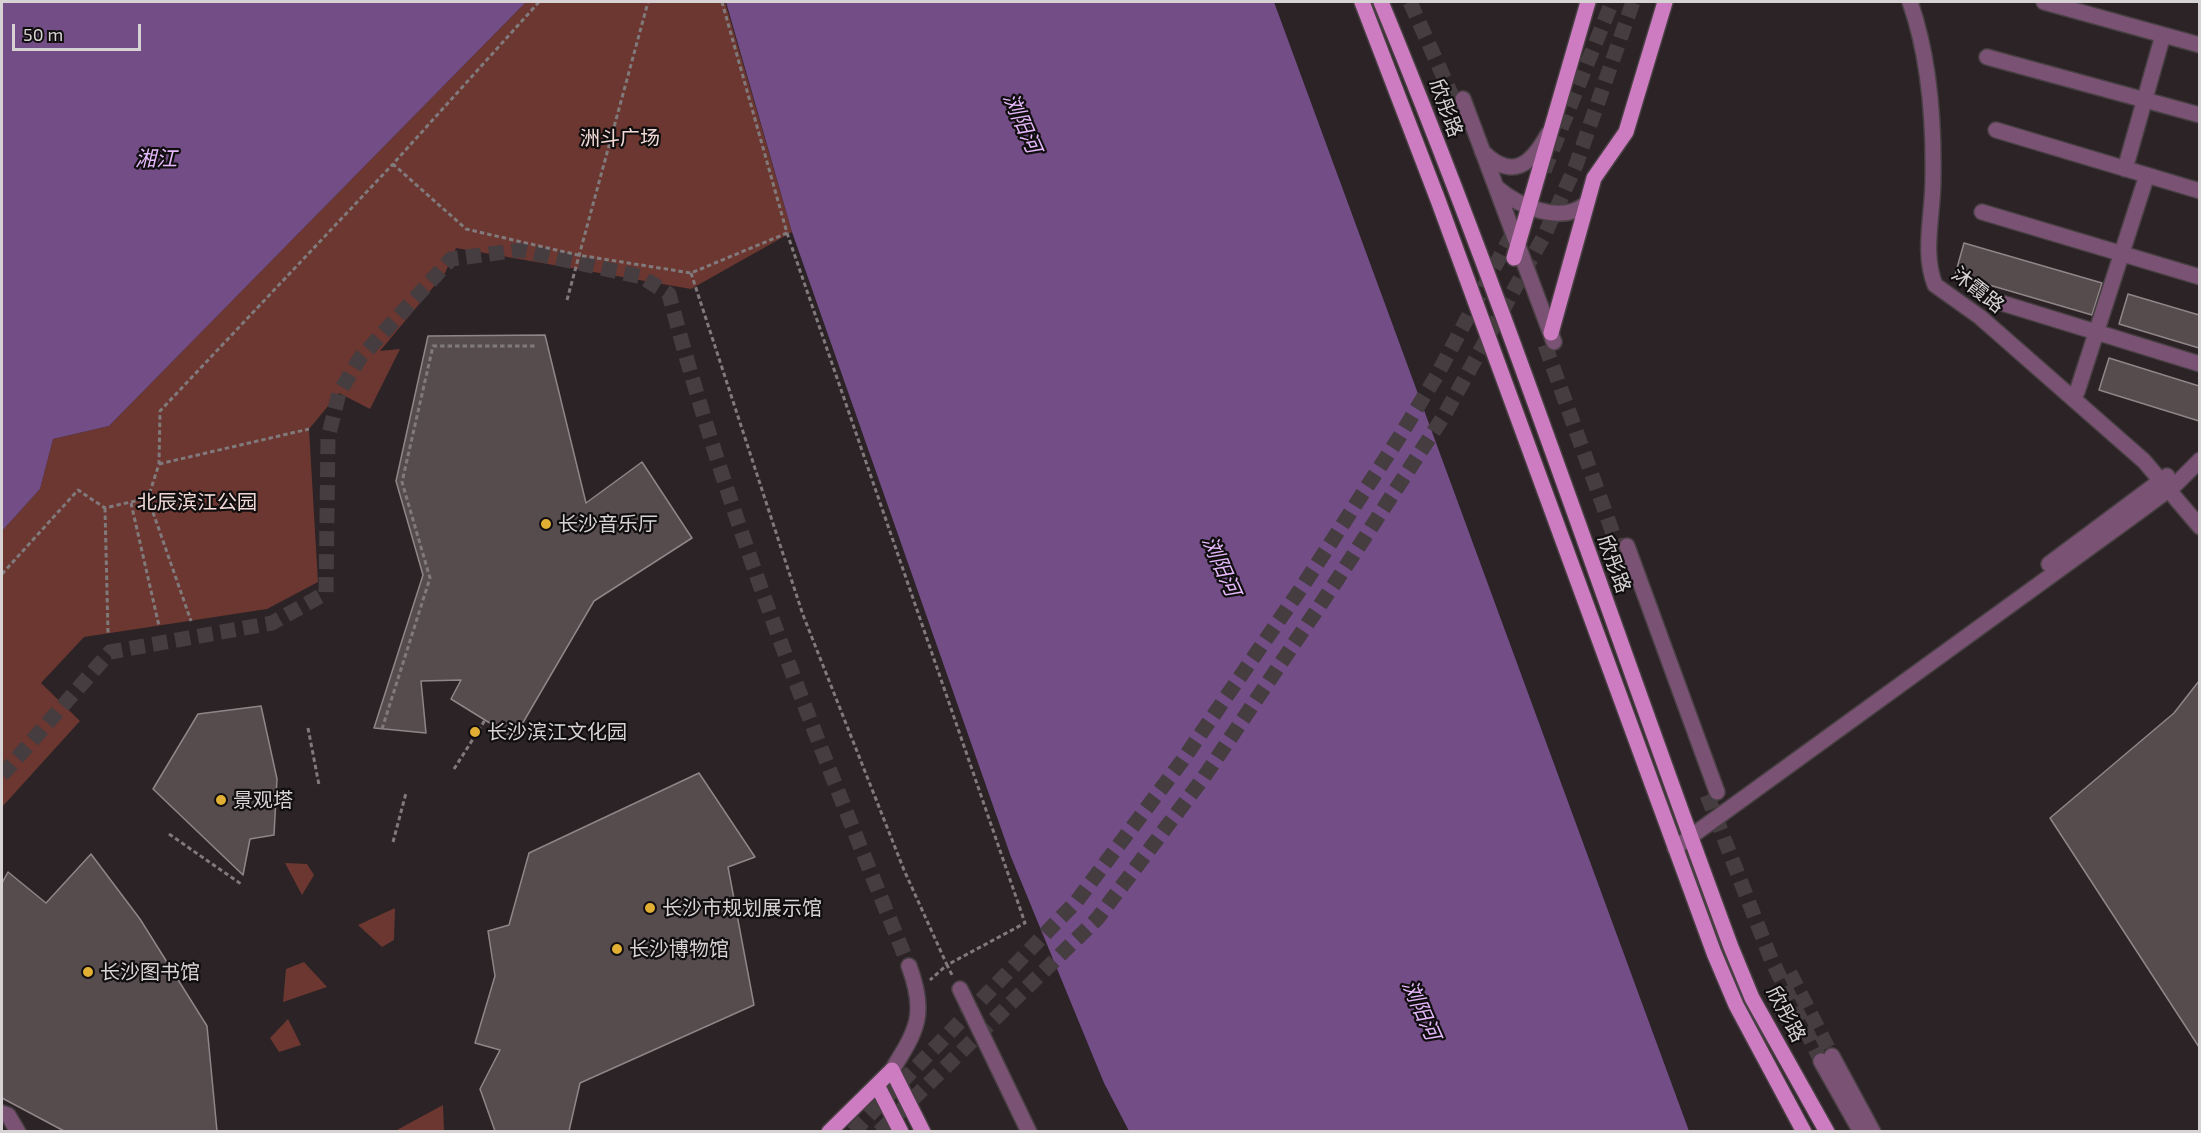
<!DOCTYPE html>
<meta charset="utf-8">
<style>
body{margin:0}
#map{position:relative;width:2201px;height:1133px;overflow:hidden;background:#2b2326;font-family:"Exo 2",sans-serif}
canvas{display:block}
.frame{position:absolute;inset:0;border:3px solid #d7d2d4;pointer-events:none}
.scale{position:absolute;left:12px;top:24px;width:129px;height:27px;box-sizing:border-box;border:3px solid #d7d2d4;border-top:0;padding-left:8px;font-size:18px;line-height:21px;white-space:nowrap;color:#d7d2d4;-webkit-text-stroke:4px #110e0f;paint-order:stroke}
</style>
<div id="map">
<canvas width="2201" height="1133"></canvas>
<div class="frame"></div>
<div class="scale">50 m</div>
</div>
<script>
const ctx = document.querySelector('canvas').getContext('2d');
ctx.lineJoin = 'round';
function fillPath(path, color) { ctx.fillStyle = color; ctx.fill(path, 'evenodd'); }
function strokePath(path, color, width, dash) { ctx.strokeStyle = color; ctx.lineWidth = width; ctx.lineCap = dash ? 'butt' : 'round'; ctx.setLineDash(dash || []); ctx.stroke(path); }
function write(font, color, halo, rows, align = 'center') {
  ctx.font = font + ' "Exo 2","Noto Sans SC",sans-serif'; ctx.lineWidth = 4.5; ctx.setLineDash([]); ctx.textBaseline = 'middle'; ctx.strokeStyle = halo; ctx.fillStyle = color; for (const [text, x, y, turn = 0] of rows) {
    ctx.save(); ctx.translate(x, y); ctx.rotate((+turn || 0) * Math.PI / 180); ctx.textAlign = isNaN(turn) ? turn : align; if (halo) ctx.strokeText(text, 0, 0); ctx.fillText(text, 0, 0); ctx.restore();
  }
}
const green = new Path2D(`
 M526,2H725L792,232L691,289L456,248L445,273L380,351L400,349L370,409L339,393L309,429L318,582L267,609L84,637L41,683L80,721L2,807V531L40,489L53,439L109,426Z
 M285,863L307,864L314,875L302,895Z
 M395,908L394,940L382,947L358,925Z
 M304,962L327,987L283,1002L286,969Z
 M288,1019L301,1045L279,1052L270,1038Z
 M443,1105L444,1131H395Z`);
const water = new Path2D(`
 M2,2H526L109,426L53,439L40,489L2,531Z
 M726,2H1274L1689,1131H1129L1104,1083L1011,857L792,232Z`);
const building = new Path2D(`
 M1964,243L2102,283L2092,315L1955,275Z
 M2128,294L2199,315V348L2119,324Z
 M545,335L586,503L642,462L692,538L594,601L514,738L451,699L461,680L421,681L426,733L374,728L423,575L396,481L428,336Z
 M2109,358L2199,386V421L2099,390Z
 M2199,681V1047L2050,818L2174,713Z
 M261,706L277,779L274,835L250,839L243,875L153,789L198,714Z
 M699,773L755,857L728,867L754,1005L580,1083L569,1131H495L480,1089L500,1050L475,1043L495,976L488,931L509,925L529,853Z
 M91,854L140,919L207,1026L217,1131H64L2,1098V883L8,872L46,903Z`);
const minorTunnel = new Path2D(`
 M1410,2L1457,107
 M1545,345L1619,550
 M2,775L110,652L272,623L326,593L328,438L339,393L360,358L451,259L520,250L642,277L669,294C729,524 819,747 909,966
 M1707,795L1771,959L1821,1061
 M1790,973L1832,1056`);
const majorTunnel = new Path2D(`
 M1544,171L1612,2
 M853,1132L1076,902L1182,761L1304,584L1400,436L1437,375L1517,225
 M879,1132L1097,919L1204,777L1337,580L1445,414L1545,234L1576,165L1633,2`);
const path = new Path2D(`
 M539,2L393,164L466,229L578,255L691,273L787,233L722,2
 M787,233L1025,923L947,965L953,977
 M691,273L803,615L904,870L947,965L930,980
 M567,300L648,2
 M159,464L309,429
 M148,498L191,621
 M131,503L159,626
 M105,508L108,633
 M2,574L78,490L105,508L148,498L159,464L160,411L393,164
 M308,728L319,785
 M382,729L430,578L402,482L433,346H537
 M454,769L485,720
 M169,834L241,884
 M393,842L406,793`);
const minor = new Path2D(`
 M1910,2C1929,56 1934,122 1933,180C1933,214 1922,253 1935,285L1980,317L2144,461L2200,527
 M2044,2L2200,45
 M1987,57L2200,115
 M1463,99L1554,342
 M1996,130L2200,191
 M1482,151C1512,181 1531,165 1548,134
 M2125,169L2163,35
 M1496,187C1518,206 1561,225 1586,204
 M1982,212L2200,277
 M1992,300L2200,364
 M2077,392L2147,175
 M1627,546L1717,792
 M2049,564L2167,476
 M1675,848L2140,511L2175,485L2200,460
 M960,989L1029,1132
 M1832,1056L1873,1132
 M1821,1061L1861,1132
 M892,1070C917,1030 927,1014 909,966
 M2,1113L8,1115L18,1132`);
const major = new Path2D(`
 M1362,2L1438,200L1714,953L1736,1005L1804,1132
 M1381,2C1509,312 1614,632 1731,947L1752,998L1827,1132
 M1514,258L1588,2
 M1551,333L1594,178L1626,132L1665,2
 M877,1085L901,1132
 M829,1132L892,1070L923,1132`);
const markers = [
 [546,524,6,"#e1af34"],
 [475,732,6,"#e1af34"],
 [221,800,6,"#e1af34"],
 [650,908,6,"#e1af34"],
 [617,949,6,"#e1af34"],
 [88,972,6,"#e1af34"]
];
const streetNames = [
 ["欣彤路",1446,108,70],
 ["沐霞路",1978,290,38],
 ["欣彤路",1614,564,70],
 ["欣彤路",1786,1014,62]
];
const parkNames = [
 ["洲斗广场",620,138],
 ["北辰滨江公园",197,502]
];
const poiNames = [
 ["长沙音乐厅",558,524],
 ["长沙滨江文化园",487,732],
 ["景观塔",233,800],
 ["长沙市规划展示馆",662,908],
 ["长沙博物馆",629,949],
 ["长沙图书馆",100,972]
];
const waterNames = [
 ["浏阳河",1022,123,66],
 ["湘江",156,159],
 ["浏阳河",1221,566,66],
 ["浏阳河",1421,1010,66]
];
fillPath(green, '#6c3730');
fillPath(water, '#734d86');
fillPath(building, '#564c4d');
strokePath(building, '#908687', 1.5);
strokePath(minorTunnel, '#453d40', 15, [15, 8]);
strokePath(majorTunnel, '#453d40', 15, [15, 8]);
strokePath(minor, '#473f42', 18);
strokePath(major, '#473f42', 18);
strokePath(path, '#807a7c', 3, [4.5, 3]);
strokePath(minor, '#7a5273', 15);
strokePath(major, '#ce7cc1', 15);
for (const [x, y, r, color] of markers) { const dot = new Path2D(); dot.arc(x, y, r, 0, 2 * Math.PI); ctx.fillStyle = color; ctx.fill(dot); strokePath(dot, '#110e0f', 2); }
write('20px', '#d7d2d4', '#110e0f', streetNames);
write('20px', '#f1dad6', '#110e0f', parkNames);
write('20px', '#d7d2d4', '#110e0f', poiNames, 'left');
write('italic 21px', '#e5b9fc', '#110e0f', waterNames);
</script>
